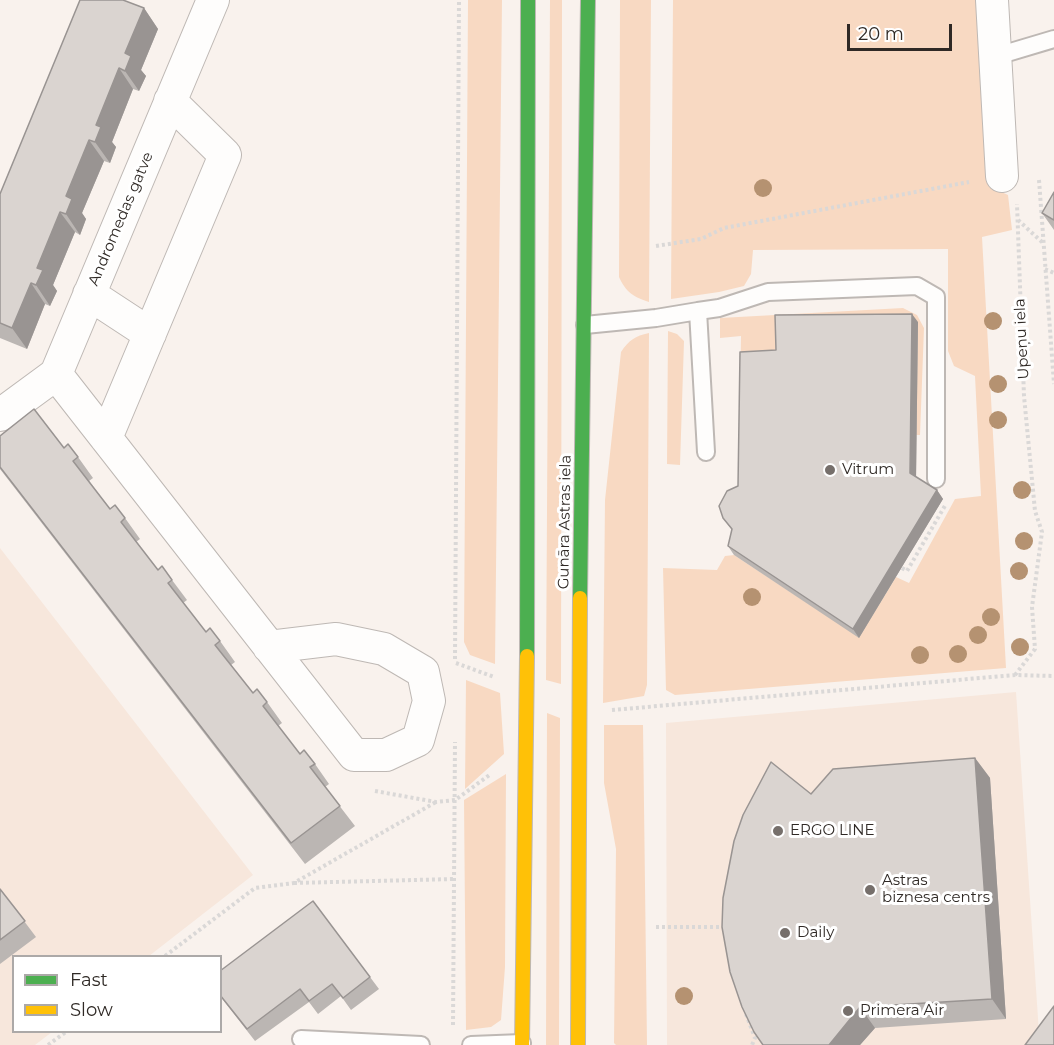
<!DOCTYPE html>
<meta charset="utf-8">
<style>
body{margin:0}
#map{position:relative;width:1054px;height:1045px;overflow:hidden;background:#f9f2ed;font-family:Montserrat,sans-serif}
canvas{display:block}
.legend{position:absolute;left:12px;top:955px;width:210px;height:78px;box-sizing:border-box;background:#fff;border:2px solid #aca9a8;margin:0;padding:8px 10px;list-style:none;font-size:18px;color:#2f2925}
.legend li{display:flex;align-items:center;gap:12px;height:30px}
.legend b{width:30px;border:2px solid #aca9a8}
.scale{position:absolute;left:847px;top:24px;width:105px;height:27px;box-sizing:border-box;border:3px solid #2f2925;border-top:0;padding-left:8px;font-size:18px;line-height:21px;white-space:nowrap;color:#2f2925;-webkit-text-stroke:4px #fff;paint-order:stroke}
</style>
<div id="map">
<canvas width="1054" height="1045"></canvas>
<ul class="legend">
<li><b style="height:8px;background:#4caf50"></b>Fast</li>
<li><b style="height:8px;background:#ffc107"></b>Slow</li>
</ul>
<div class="scale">20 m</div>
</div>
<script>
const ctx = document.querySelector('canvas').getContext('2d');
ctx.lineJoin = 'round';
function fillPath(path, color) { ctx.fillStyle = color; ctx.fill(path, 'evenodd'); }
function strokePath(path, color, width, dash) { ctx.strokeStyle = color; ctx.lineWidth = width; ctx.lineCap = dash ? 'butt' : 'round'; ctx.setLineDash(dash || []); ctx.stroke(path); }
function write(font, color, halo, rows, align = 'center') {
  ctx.font = font + ' Montserrat,sans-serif'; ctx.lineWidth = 6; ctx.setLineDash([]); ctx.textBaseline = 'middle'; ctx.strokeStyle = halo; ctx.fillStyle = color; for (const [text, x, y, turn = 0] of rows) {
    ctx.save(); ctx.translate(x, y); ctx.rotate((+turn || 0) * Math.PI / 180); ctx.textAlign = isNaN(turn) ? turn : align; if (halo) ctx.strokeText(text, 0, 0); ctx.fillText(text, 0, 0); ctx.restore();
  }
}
const built = new Path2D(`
 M0,548L253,875L149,956H14V1032H52L35,1045H0Z
 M1016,692L1039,1033L1054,1045H667L666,723Z`);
const green = new Path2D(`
 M468,0H502L495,664L470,655L464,642Z
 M550,0H562L561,684L546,680Z
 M620,0H651L649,302C633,297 626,292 619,277Z
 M673,0H977L995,189L1008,195L1012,230L982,237L1006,668L675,695L666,690L663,568L717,570L725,556L734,555L859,637L896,577L909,583L955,499L981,496L975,376L954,366L948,351V249L753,250L751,274L744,286L719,292L671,299Z
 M903,308L917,315L924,328L920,435H916L782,359L739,460L741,336L720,338V318Z
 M668,331L677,334L684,341L680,465L667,464Z
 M649,333L647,685L644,696L603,703L605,500L621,352C629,340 635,336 649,333Z
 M466,680L500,693L504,754L465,789Z
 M547,713L560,718L559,1045H546Z
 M604,725H643L647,1045H616L614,1043L616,849L604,783Z
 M506,774L505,967L501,1020L491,1027L466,1030L464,800Z`);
const path = new Path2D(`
 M1039,180L1054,384
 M1018,220L1043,243
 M656,246L701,239L724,228L969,182
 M1045,269L1054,273
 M902,568L907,571L946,504
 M455,659L459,0
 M456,663L494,677
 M1015,675L1035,649L1032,607L1042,532L1035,511L1024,396L1017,204
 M612,710L1015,675L1054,676
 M375,791L436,802L455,800L491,774
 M294,883L454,879
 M656,927H724
 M165,956L255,888L294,883L436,802
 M746,1014L755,1038L752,1045
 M453,1025L455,742
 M48,1045L66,1032`);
const lane = new Path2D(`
 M997,56L1054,39
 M698,311L719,308L768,292L917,286L936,297V479
 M585,325L656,318L698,311L706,452
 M301,1039L421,1045
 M471,1045L522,1043`);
const street = new Path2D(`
 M992,0L1002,176
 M89,294L150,334
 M56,374L354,755H386L418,740L429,701L423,672L384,649L336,639L269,647
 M0,415L56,374L213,0
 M106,438L225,155L170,101`);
const fast = new Path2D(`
 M580,598L588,0
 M527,656L528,0`);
const slow = new Path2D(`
 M522,1045L527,656
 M578,1045L580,598`);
const trees = [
 [763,188],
 [993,321],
 [998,384],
 [998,420],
 [1022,490],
 [1024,541],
 [1019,571],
 [752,597],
 [991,617],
 [978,635],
 [1020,647],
 [958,654],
 [920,655],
 [684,996]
];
const wall = new Path2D(`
 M144,8L158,29L141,70L146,76L139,91L133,89L112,142L116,147L110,163L104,161L82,213L86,219L80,235L75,232L53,285L57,291L50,306L45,304L27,349L0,338V194Z
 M1054,192V230L1042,213Z
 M918,322L916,477L937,490L943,499L859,638L734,555L728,546L732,530L723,518L738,486Z
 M0,436L64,448L78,457L93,478L89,481L110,509L125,518L140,539L136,542L158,570L172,580L187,600L183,603L206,632L220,641L235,662L231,665L253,693L267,702L282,723L278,726L300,754L315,764L329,784L325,787L355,826L305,864L0,469Z
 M975,758L990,778L1006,1019L875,1028L860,1045H763Z
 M0,889L36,937L0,964Z
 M220,971L370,977L379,989L351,1010L341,996L318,1014L309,1002L255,1041L220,996Z`);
const shadedWall = new Path2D(`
 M144,8L158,29L141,70L146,76L139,91L125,71V53Z
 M119,68L133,89L112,142L116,147L110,163L95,142L96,125Z
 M89,140L104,161L82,213L86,219L80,235L66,214V196Z
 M60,212L75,232L53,285L57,291L50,306L36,285L37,268Z
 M31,283L45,304L27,349L12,328Z
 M912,314L918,322L916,482L910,473Z
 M937,490L943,499L859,638L853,629Z
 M975,758L990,778L1006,1019L992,999Z
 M860,1007L875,1028L860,1045H829Z`);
const building = new Path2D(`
 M80,0H123L144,8L125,53L131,56L125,71L119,68L96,125L101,127L95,142L89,140L66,196L72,199L66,214L60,212L37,268L43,270L36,285L31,283L12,328L0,323V194Z
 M1054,192V220L1042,213Z
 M912,314L910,473L937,490L853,629L728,546L732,529L723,518L719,506L727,491L738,486L740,352L776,350L775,315Z
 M34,409L64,448L68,444L78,457L73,461L110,509L115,505L125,518L121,522L158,570L162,566L172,580L168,583L206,632L210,628L220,641L215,645L253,693L257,689L267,702L263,706L300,754L304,750L315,764L310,767L340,806L291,843L0,467V436Z
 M975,758L992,999L860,1007L829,1045H763L754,1032L742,1007L730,972L722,927L723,898L734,841L743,815L771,762L811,794L833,769Z
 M0,889L25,921L0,940Z
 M313,901L370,977L343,998L332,984L309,1001L300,989L247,1029L220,995V971Z
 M1054,1006V1045H1025Z`);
const markers = [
 [830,470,6,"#766f6b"],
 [778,831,6,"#766f6b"],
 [870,890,6,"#766f6b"],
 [785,933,6,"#766f6b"],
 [848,1011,6,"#766f6b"]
];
const streetNames = [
 ["Andromedas gatve",121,219,-67],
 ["Upeņu iela",1022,339,-93],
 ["Gunāra Astras iela",565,522,-89]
];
const poiNames = [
 ["Vitrum",842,470],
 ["ERGO LINE",790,831],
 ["Astras",882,881],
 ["biznesa centrs",882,898],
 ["Daily",797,933],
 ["Primera Air",860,1011]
];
fillPath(built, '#f7e7dc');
fillPath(green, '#f8d9c2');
strokePath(lane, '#beb8b4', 20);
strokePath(street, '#beb8b4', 34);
strokePath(fast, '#beb8b4', 16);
strokePath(slow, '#beb8b4', 16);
strokePath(path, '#dad8d7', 4, [3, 3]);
strokePath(lane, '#fefdfc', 16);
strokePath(street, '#fefdfc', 32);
strokePath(fast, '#4caf50', 14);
strokePath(slow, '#ffc107', 14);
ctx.fillStyle = '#b59271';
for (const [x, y] of trees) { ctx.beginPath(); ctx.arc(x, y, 9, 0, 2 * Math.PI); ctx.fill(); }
fillPath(wall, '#bbb6b3');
fillPath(shadedWall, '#999492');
fillPath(building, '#dad4d0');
strokePath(building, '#999492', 1.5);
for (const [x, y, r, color] of markers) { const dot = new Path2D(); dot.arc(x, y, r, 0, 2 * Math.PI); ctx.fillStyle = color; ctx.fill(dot); strokePath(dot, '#fff', 2); }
write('15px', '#2f2925', '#fff', streetNames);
write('15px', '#2f2925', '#fff', poiNames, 'left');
</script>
